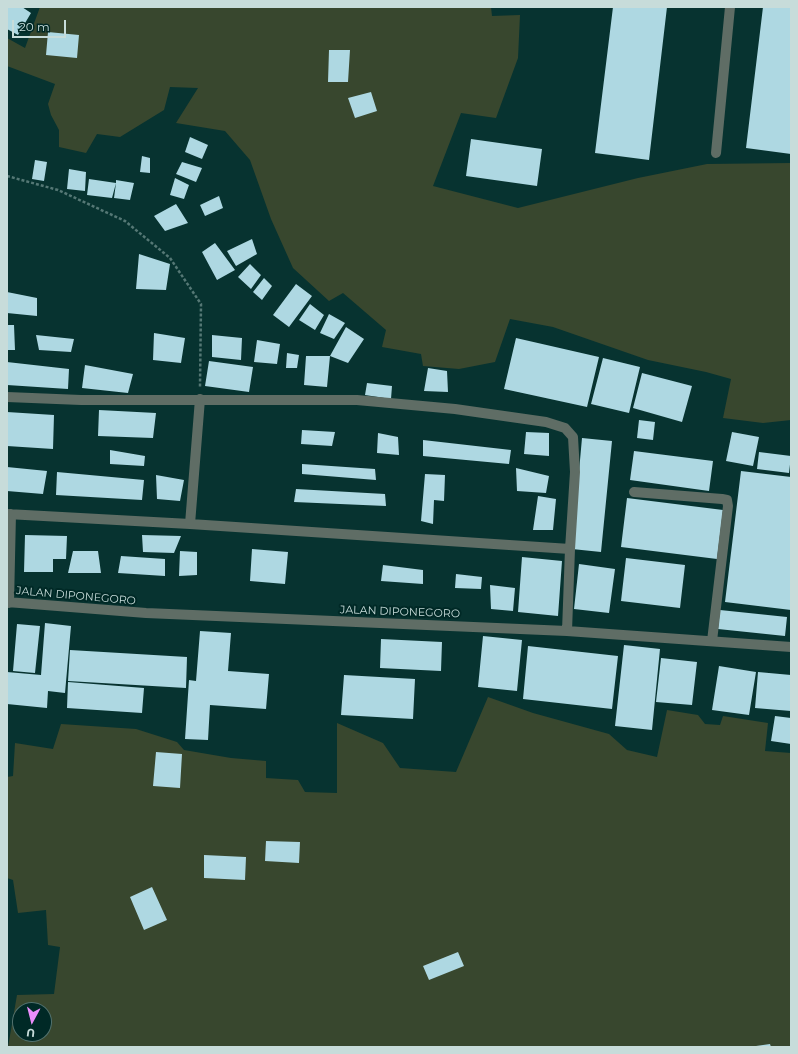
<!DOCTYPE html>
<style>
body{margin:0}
#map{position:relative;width:798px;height:1054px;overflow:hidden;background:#073330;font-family:Montserrat,sans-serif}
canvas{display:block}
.frame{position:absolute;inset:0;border:8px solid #c7dcda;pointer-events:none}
.north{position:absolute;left:12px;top:1002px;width:40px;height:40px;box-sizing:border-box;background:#002926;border:1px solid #50716e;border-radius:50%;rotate:187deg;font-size:11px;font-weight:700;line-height:16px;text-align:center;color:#c7dcda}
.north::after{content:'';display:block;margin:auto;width:14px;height:18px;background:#eb8dfb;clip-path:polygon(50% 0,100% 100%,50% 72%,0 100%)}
.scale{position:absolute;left:12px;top:20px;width:54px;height:18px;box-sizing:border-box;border:2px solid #c7dcda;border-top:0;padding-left:5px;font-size:12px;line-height:14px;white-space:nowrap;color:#c7dcda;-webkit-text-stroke:3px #002926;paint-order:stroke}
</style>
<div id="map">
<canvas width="798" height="1054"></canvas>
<div class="frame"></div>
<div class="north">U</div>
<div class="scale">20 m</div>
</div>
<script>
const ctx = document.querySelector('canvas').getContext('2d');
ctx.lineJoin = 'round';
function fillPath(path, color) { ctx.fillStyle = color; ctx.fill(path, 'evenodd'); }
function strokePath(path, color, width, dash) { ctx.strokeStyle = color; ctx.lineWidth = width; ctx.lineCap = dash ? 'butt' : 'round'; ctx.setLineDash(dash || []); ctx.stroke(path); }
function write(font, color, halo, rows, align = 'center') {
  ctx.font = font + ' Montserrat,sans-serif'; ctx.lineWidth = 4; ctx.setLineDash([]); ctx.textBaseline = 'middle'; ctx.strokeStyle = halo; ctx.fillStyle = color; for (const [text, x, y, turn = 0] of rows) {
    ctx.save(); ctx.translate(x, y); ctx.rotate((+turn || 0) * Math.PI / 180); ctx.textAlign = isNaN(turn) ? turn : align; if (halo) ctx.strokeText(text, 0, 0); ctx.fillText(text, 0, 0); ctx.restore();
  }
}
const green = new Path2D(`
 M40,7H491L492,16L520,15L518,58L496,118L461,113L433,186L518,208L638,178L707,164L791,163V420L763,423L723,418L731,379L706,372L648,360L553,327L510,319L495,362L459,369L423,366L421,354L382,347L386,330L343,293L329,301L293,268L271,219L250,160L225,131L176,123L198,88L170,87L164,110L120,137L97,134L86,153L59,147V130L51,115L48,104L55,84L7,66V38L25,48Z
 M488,697L533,713L609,734L627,750L657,757L667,710L698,715L705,724L720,725L723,716L768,723L765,751L791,753V1047H8L17,995L54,994L60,947L48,945L46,910L18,913L13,880L7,878V777L13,776L15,743L53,749L61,724L136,729L177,742L184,750L231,758L266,761V778L298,780L305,792L337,793V723L383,743L400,768L456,772ZM20,1010H44V1034H20Z`);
const building = new Path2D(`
 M7,7H22L31,13L18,35L7,29Z
 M613,7H667L649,160L595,153Z
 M763,7H791V154L746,148Z
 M48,32L79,35L77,58L46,55Z
 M329,50H350L348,82H328Z
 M371,92L377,111L355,118L348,98Z
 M190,137L208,145L202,159L185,152Z
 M471,139L542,149L537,186L466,176Z
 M142,156L150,158V173L140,172Z
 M35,160L47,162L44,181L32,179Z
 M182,162L202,168L196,182L176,174Z
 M69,169L86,172L85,191L67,189Z
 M175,178L189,185L184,199L170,195Z
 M89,179L116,183V180L134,183L130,200L114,198L116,183L112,198L87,195Z
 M219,196L223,208L205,216L200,205Z
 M176,204L188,223L165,231L154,216Z
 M252,239L257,254L236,266L227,251Z
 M215,243L235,270L217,280L202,252Z
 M139,254L170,264L166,290L136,289Z
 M250,264L261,275L251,289L238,277Z
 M264,278L272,286L262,300L253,292Z
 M296,284L312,296L289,327L273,315Z
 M7,292L37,298V316L7,313Z
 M310,304L324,315L315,330L299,320Z
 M329,314L345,323L334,339L320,333Z
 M7,325H14L15,350H7Z
 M346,327L364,339L348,363L330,356Z
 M154,333L185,338L181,363L153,360Z
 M36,335L74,339L71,352L39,350Z
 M212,335L242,338L241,360L212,357Z
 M516,338L599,357L587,407L504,389Z
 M257,340L280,344L277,364L254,362Z
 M287,353L299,355L297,368H286Z
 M306,356H330L327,387L304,385Z
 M603,358L640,367L629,413L591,404Z
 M209,361L253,367L249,392L205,386Z
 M7,362L69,369L68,389L7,385Z
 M85,365L133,374L128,393L82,388Z
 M428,368L447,371L448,392L424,391Z
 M642,373L692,386L682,422L633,408Z
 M367,383L392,386L391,399L365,395Z
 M99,410L156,413L153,438L98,436Z
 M7,412L54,415L53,449L7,446Z
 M639,420L655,422L653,440L637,438Z
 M302,430L335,432L332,446L301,444Z
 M526,432L549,433V456L524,454Z
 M732,432L759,437L753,466L726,461Z
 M378,433L398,437L399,455L377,453Z
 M582,438L612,441L601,552L572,549Z
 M423,440L511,450L509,464L423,456Z
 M110,450L145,456L144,466L110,464Z
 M634,451L713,461L709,491L630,480Z
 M759,452L791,456L789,473L757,469Z
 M302,464L375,469L376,480L302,474Z
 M7,467L47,471L43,494L7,491Z
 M516,468L549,476L546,493L517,491Z
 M741,471L791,477V610L725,602Z
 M57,472L144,480L142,500L56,495Z
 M425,474L445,475L444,501L434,500L433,524L421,521Z
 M156,475L184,480L180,501L157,499Z
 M296,489L385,494L386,506L294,502Z
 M538,496L556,499L553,530H533Z
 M627,498L723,510L717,559L621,547Z
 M25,535L67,536L66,559H53V572H24Z
 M142,535L181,536L174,553L143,552Z
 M252,549L288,552L285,584L250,581Z
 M73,551H98L101,573H68Z
 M180,551L197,552V575L179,576Z
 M121,556L165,559V576L118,573Z
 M522,557L562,561L558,616L518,612Z
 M626,558L685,565L680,608L621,601Z
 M579,564L615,569L609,613L574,609Z
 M383,565L423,570V584L381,581Z
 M456,574L482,577L481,589L455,588Z
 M490,585L515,588L513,611L491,609Z
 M720,610L787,617L785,636L718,629Z
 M45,623L71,626L65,693L48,691L47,708L7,704V672L41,675Z
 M17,624L40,626L35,673L13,671Z
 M200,631L231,633L228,671L269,674L266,709L210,705L208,740L185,739L189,680L196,681Z
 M483,636L522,640L517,691L478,687Z
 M381,639L442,642L441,671L380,668Z
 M624,645L660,649L652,730L615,726Z
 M528,646L618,656L612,709L523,699Z
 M70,650L187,657L186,688L68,681Z
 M661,658L697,662L692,705L656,702Z
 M719,666L756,672L749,715L712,710Z
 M758,672L791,675V711L755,708Z
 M344,675L415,679L413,719L341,715Z
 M68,682L144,688L142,713L67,708Z
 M775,716L791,718V744L771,741Z
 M156,752L182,754L180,788L153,786Z
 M266,841L300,842L299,863L265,861Z
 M204,855L246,857L245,880L204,878Z
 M152,887L167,920L144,930L130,897Z
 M458,952L464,966L429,980L423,966Z
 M770,1044L771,1047H756V1046Z`);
const path = new Path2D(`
 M7,176L58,190L125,221L170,258L201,304L200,387`);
const minor = new Path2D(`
 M716,153L730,7
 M7,397L81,400H357L455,409L546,422L565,428L573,437L575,472L570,549L567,631
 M634,492L722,499L727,500L728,506L712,641
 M7,514L190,524L200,399
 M190,524L570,549
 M7,602L146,613L567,631L791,647
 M9,603L11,514`);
const streetNames = [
 ["JALAN DIPONEGORO",76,596,5],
 ["JALAN DIPONEGORO",400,612,2]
];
fillPath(green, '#38472e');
fillPath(building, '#aed8e2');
strokePath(path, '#557875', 2.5, [3, 2]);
strokePath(minor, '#5f6d65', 10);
write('11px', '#c7dcda', '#002926', streetNames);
</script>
